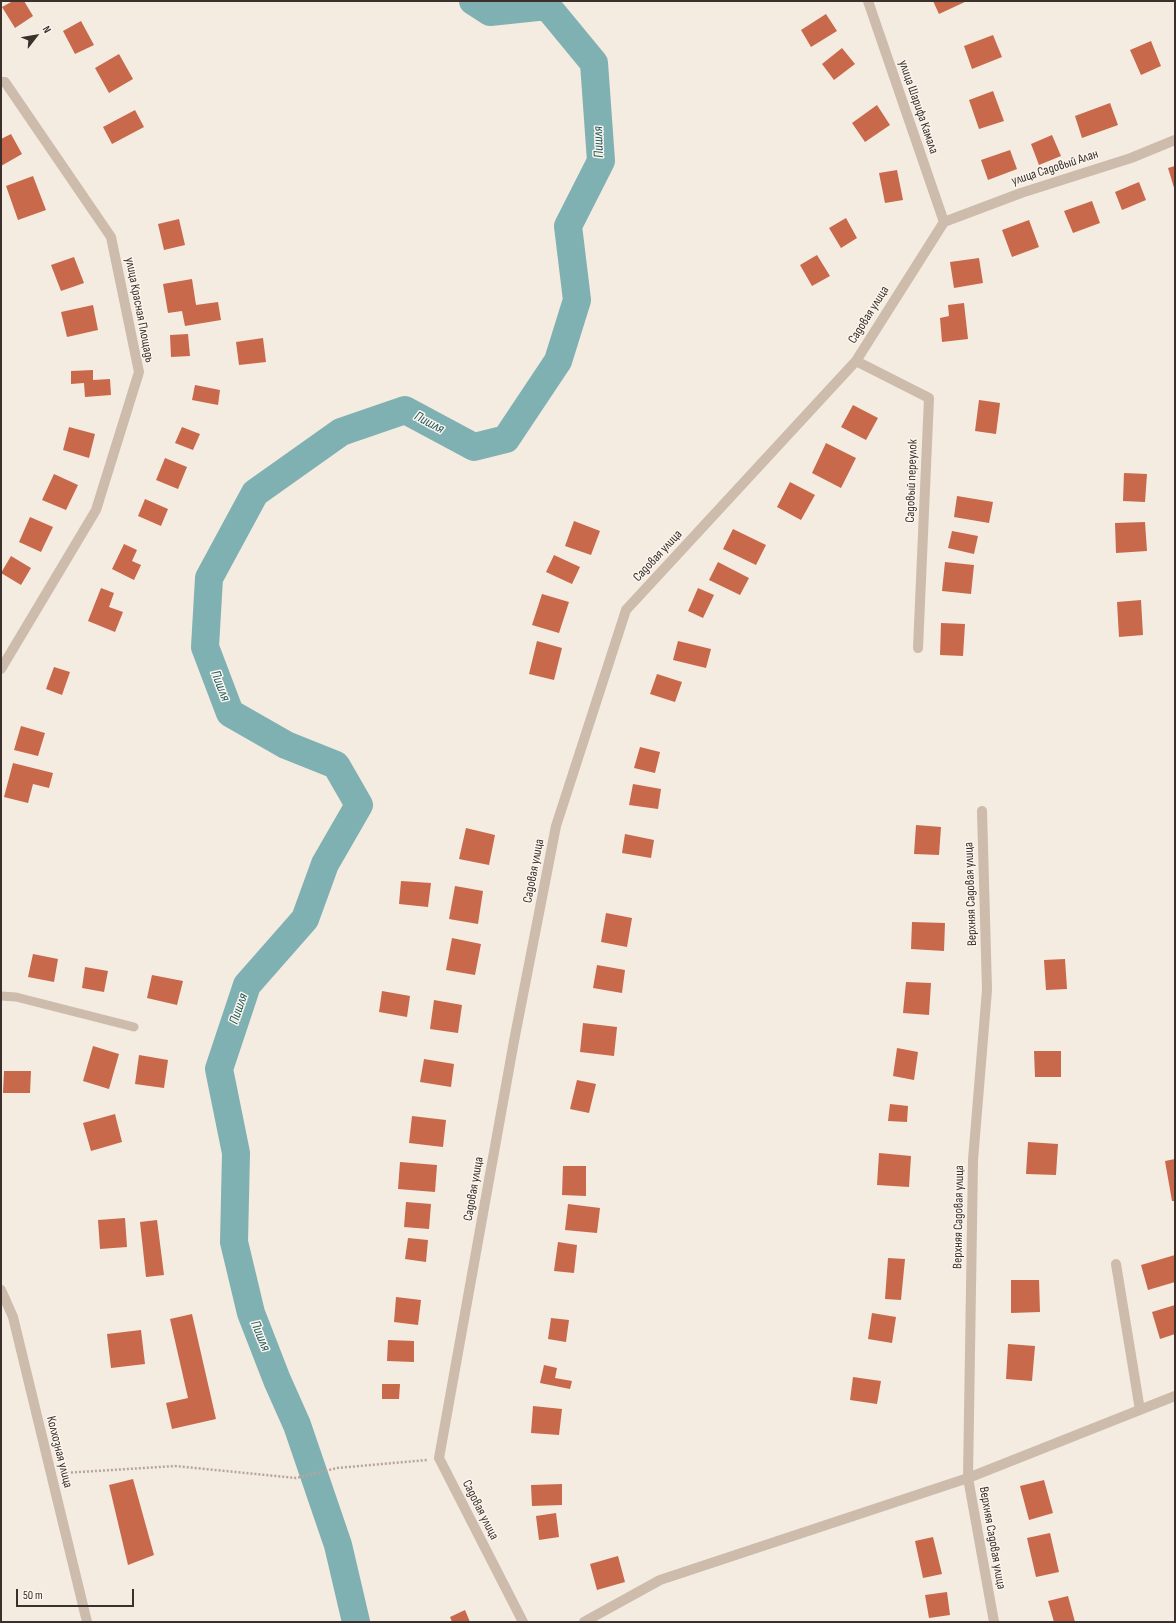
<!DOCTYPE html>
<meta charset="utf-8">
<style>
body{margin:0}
#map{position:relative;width:1176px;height:1623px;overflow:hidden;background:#f4ebe1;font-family:"Sofia Sans Condensed",sans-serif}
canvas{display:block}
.frame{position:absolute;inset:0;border:2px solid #3b302b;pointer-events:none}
.north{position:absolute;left:16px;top:16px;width:40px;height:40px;-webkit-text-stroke:3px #fbf5ee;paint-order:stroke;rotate:59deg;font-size:11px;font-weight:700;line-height:16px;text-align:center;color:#3b302b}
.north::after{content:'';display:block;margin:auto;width:14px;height:18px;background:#3b302b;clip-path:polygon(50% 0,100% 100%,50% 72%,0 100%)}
.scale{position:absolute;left:16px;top:1589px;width:118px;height:18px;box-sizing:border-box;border:2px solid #3b302b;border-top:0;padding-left:5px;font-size:12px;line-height:14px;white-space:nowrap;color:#3b302b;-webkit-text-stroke:3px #fbf5ee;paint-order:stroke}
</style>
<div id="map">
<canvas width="1176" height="1623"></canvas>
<div class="frame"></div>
<div class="north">N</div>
<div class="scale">50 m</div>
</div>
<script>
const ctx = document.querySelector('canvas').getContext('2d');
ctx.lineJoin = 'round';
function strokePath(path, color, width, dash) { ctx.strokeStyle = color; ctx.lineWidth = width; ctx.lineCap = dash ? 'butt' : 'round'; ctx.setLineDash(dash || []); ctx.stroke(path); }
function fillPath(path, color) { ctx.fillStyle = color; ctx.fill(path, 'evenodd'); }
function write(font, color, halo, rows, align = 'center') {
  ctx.font = font + ' "Sofia Sans Condensed",sans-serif'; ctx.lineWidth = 3; ctx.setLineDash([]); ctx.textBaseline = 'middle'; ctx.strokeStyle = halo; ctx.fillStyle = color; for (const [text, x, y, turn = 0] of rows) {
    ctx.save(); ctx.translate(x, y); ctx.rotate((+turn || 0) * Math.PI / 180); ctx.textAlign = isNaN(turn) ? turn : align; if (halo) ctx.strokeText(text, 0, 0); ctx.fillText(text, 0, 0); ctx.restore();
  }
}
const river = new Path2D(`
 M356,1622L338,1545L297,1425L277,1380L251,1313L234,1242L236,1153L219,1069L247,985L305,919L325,864L359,805L336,765L286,745L230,713L205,647L209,578L255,493L341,432L405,410L474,447L506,439L558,361L577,300L568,226L601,161L594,63L547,6L490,12L473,1`);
const building = new Path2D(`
 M13,1H24L33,16L15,28L2,7Z
 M933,1H967L939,14Z
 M826,14L837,31L811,47L801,30Z
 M81,21L94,45L75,54L63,31Z
 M993,35L1002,57L972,69L964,46Z
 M1151,41L1161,66L1141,75L1130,50Z
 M842,48L855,64L834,80L822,64Z
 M119,54L133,79L109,93L95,68Z
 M993,91L1004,121L979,129L969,100Z
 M1110,103L1118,125L1082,138L1075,116Z
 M877,105L890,125L865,142L852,123Z
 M135,110L144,127L112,144L103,127Z
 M11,134L22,154L1,166V139Z
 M1052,135L1061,156L1039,165L1031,144Z
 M1010,150L1017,169L988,180L981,160Z
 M1175,166V191L1168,168Z
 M897,170L903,200L885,203L879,173Z
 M33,176L46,210L18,220L6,186Z
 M1139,182L1146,200L1122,210L1115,192Z
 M1092,201L1100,223L1073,233L1064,211Z
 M846,218L857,238L841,248L829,228Z
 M179,219L185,245L164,250L158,224Z
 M1029,220L1039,247L1012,257L1002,230Z
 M817,255L830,276L812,286L800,265Z
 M74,257L84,283L61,291L51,265Z
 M979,258L983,283L954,288L950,262Z
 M192,279L196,305L218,302L221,320L185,326L182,311L168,313L163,284Z
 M964,303L968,339L942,342L940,318L949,316L948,305Z
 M93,305L98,330L67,337L61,312Z
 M188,334L190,356L171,357L170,335Z
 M263,338L266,362L239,365L236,342Z
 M93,370V380L110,379L111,395L85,397L84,383L71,384V371Z
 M195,385L220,390L218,405L192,400Z
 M979,400L1000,403L996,434L975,431Z
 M853,405L878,418L866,440L841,427Z
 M69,427L95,434L89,458L63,450Z
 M182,427L200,434L193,450L175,443Z
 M826,443L856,458L841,488L812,473Z
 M165,458L187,467L178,489L156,480Z
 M1124,473L1147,474L1145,502L1123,501Z
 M54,474L78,485L66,510L42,500Z
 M790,482L815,495L801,520L777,507Z
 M957,496L993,502L989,523L954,517Z
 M145,499L168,509L161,526L138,516Z
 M30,517L53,527L41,552L19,542Z
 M574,521L600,531L591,555L565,546Z
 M1145,522L1147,551L1116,553L1115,523Z
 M733,529L766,545L756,565L723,549Z
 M952,531L978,536L974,554L948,548Z
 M124,544L137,550L132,561L141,565L134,580L112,569Z
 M554,555L580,567L572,584L546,572Z
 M11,556L31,568L21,585L1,573Z
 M718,562L749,578L740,595L709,580Z
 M945,562L974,565L971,594L942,591Z
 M101,588L114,593L109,607L123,612L115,632L88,621Z
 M698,588L714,595L703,618L688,611Z
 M542,594L569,602L559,633L532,625Z
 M1141,600L1143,635L1119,637L1117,602Z
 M941,623L965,624L963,656L940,655Z
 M537,641L562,648L554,680L529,674Z
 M678,641L711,649L706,668L673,660Z
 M54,667L70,672L62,695L46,689Z
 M657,674L682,682L675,702L650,694Z
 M21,726L45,733L38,756L14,750Z
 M640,747L660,752L655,773L634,768Z
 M13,763L53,773L49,788L33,784L28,803L4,797Z
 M633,784L661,789L658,809L629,805Z
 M916,825L941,827L939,855L914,854Z
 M466,828L495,835L489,865L459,859Z
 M625,834L654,840L651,858L622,853Z
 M401,881L431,883L428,907L399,904Z
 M455,886L483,891L478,924L449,919Z
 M606,913L632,918L627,947L601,942Z
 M912,922L945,923L944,951L911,949Z
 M452,938L481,944L475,975L446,970Z
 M33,954L58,959L54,982L28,977Z
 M1065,959L1067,989L1046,990L1044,960Z
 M597,965L625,970L622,993L593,988Z
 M85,967L108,971L104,992L82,988Z
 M152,975L183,981L177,1005L147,998Z
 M906,982L931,983L929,1015L903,1013Z
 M382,991L410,996L407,1017L379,1012Z
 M434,1000L462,1005L458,1033L430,1029Z
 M583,1023L617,1027L614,1056L580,1052Z
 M93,1046L119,1054L109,1089L83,1081Z
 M897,1048L918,1052L914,1080L893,1076Z
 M1034,1051H1061V1077H1035Z
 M139,1055L168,1060L164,1088L135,1084Z
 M424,1059L454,1064L451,1087L420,1082Z
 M4,1071H31L30,1093H3Z
 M577,1080L596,1084L589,1113L570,1109Z
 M890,1104L908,1106L907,1122L888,1121Z
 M115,1114L122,1142L91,1151L83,1123Z
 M412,1116L446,1120L443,1147L409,1143Z
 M1028,1142L1058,1144L1056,1175L1026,1174Z
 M879,1153L911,1156L909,1187L877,1185Z
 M1175,1159V1201H1172L1165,1161Z
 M400,1162L437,1165L435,1192L398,1189Z
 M563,1166H586V1196L562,1195Z
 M406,1202L431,1204L429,1229L404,1227Z
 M568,1204L600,1208L597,1233L565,1230Z
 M125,1218L127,1247L100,1249L98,1220Z
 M157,1220L164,1275L146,1277L140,1222Z
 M408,1238L428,1240L426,1262L405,1259Z
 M558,1242L577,1245L574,1273L554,1271Z
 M1175,1255V1282L1148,1290L1141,1265Z
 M888,1258L905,1259L901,1300L885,1299Z
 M1011,1280H1039L1040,1312L1011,1313Z
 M396,1297L421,1300L418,1325L394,1322Z
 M1175,1305V1334L1160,1339L1152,1312Z
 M872,1313L896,1317L892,1343L868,1339Z
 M192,1314L216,1419L172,1429L166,1403L188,1398L170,1319Z
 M551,1318L569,1320L566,1342L548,1339Z
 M141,1330L145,1364L111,1368L107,1334Z
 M388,1340L414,1341V1362L387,1361Z
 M1008,1344L1035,1346L1032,1381L1006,1379Z
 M544,1365L557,1368L555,1378L572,1381L570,1389L540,1383Z
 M853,1377L881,1381L877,1404L850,1400Z
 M382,1384H400L399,1399H382Z
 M533,1406L562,1409L559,1435L531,1433Z
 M133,1479L154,1555L128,1565L109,1485Z
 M1044,1480L1053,1513L1029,1520L1020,1486Z
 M562,1484V1505L532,1506L531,1485Z
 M556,1513L559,1537L539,1540L536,1516Z
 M1050,1533L1059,1572L1036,1577L1027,1538Z
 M933,1537L942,1574L923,1578L915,1541Z
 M618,1556L625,1582L597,1590L590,1564Z
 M947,1592L950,1615L929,1618L925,1595Z
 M1068,1596L1075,1622H1054L1048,1601Z
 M465,1610L470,1622H452L450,1617Z`);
const path = new Path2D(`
 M63,1473L175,1466L296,1478L337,1468L427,1460`);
const service = new Path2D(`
 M1,996L16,997L134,1027`);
const minor = new Path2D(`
 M868,1L944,222
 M1,82H5L111,237L139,372L96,510L1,669
 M944,222L1021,193L1131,158L1175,140
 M856,361L929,398L918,648
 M982,811L987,990L973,1160L968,1478L994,1622
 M1116,1264L1140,1410
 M1,1290L13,1317L87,1622
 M523,1622L439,1458L514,1041L556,826L626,610L856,361L944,222
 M584,1622L660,1580L968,1478L1175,1396`);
const streetNames = [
 ["улица Шарифа Камала",918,107,71],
 ["улица Садовый Алан",1055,168,-18],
 ["улица Красная Площадь",139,310,79],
 ["Садовая улица",869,315,-58],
 ["Садовый переулок",912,481,-88],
 ["Садовая улица",658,556,-47],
 ["Садовая улица",534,871,-79],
 ["Верхняя Садовая улица",971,894,-92],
 ["Садовая улица",474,1189,-80],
 ["Верхняя Садовая улица",959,1217,-89],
 ["Колхозная улица",59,1452,76],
 ["Садовая улица",480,1510,63],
 ["Верхняя Садовая улица",992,1538,80]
];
const waterNames = [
 ["Пишля",599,142,-92],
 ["Пишля",429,423,28],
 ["Пишля",220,686,69],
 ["Пишля",239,1009,-71],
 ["Пишля",260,1336,68]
];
strokePath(river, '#7fb0b2', 28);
fillPath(building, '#c8694b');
strokePath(path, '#b9a596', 2.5, [2, 2]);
strokePath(service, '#cdbbac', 9);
strokePath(minor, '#cdbbac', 10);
write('13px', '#3b302b', '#fbf5ee', streetNames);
write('italic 14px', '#1f5a5e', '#fbf5ee', waterNames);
</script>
